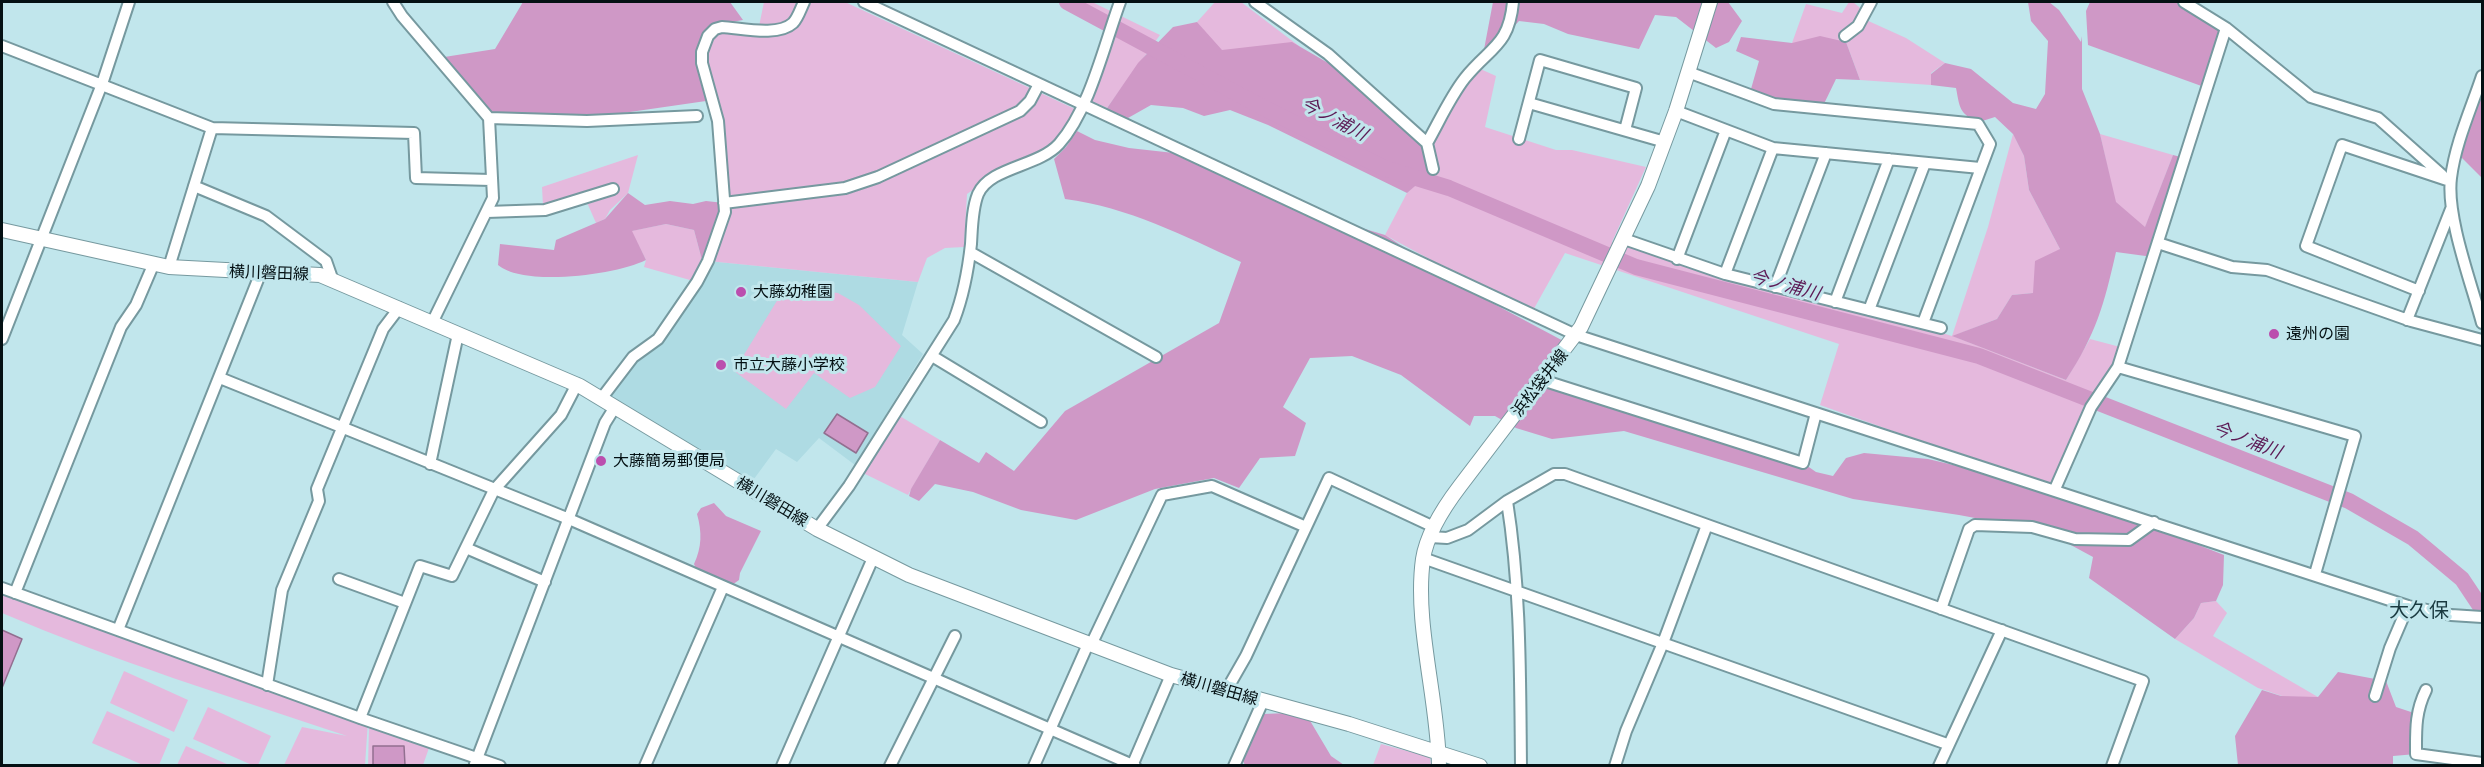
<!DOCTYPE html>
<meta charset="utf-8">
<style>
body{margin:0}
#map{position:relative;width:2484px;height:767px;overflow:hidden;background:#c1e6ec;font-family:Lato,sans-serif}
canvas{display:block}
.frame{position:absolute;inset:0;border:3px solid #041013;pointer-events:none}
</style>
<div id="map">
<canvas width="2484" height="767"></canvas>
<div class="frame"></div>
</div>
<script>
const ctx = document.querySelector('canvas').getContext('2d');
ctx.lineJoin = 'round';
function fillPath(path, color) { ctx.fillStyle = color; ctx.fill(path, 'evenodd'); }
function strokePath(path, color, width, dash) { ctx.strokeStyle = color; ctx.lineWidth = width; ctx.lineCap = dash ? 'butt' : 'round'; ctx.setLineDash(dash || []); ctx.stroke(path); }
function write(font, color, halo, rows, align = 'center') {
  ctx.font = font + ' Lato,"Noto Sans JP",sans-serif'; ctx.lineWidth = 6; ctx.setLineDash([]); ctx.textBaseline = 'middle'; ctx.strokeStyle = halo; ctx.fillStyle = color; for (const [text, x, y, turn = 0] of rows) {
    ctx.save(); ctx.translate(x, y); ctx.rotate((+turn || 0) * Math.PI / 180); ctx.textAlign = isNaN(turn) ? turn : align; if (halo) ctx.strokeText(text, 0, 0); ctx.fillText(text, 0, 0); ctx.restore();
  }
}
const built = new Path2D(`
 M708,261L918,282L902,335L923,354L855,465L819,438L797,462L776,449L751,483L611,397Z`);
const green = new Path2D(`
 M764,2H845L1075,109L1049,152L1009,165L967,194L964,247L945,248L927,258L918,282L708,261L728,202L725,135L716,93L706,63L709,44L718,32L757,36Z
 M1059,2H1092L1160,35L1107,108L1087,99L1117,27Z
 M1215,2H1241L1299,46L1220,52L1197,22Z
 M1849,2H1853L1866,13L1864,19L1906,38L1945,63L1931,73V85L1860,80L1846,42L1792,43L1806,4L1842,13Z
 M1476,67L1496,76L1485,127L1556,150H1572L1646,167L1612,242L1850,305L1952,336L1988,227L2013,134L2024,156L2029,190L2060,249L2033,293L2012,295L1997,319L1953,336L2066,380L2090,339L2124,348L2097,391L2055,489L1820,405L1839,344L1565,253L1531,314L1385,235L1407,193L1432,169L1427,143Z
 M2100,134L2173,155L2145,228L2115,202Z
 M638,155L628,193L610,210L605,219L596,223L585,198L543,206L542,187Z
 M666,224L694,230L703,264L697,282L644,267L646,260L631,231Z
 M786,286L838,293L859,305L901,346L875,387L850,398L814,373L786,409L734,371Z
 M898,415L940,440L908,495L863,473Z
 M2,590L368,721L365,765H284L302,727L347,736C231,697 114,661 2,613Z
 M2216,601L2227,613L2213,636L2318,697H2285L2258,688L2175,639L2194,618L2201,603Z
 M124,671L188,700L174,732L110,703Z
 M208,707L271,736L258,765H252L193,739Z
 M107,711L170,739L159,765H143L92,743Z
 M369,726L429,748L423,765L368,766Z
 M1381,744L1430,757L1431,765H1373Z
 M186,746L229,765H177Z`);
const forest = new Path2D(`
 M523,2H730L743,20L709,26L697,59L706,101L609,115L489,118L438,58L495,49Z
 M1493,2H1728L1742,21L1729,42L1716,48L1676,17L1655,15L1639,49L1568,34L1544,24L1519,21L1482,60Z
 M2028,2H2049L2059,10L2081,42L2082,36V89L2100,134L2116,202L2145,227L2173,155L2185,158L2153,257L2116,252C2104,305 2096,334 2066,380L1952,336L1997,319L2012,295L2033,293L2035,261L2060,249L2029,190L2024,156L2013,134L1995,117L1979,122C1959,114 1960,108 1956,88L1931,85V74L1945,63L1971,69L2013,103L2036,109L2045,94L2048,41L2031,21Z
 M2090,2H2183L2226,28L2207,88L2088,45L2086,11Z
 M1197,22L1222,50L1292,42L1354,78L1423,140L1429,174L1407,193L1268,125L1230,110L1204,116L1183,108L1151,105L1128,118L1103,114L1138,63L1173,27Z
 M1820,36L1846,42L1860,80L1836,79L1821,110L1765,101L1751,89L1759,61L1736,51L1741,37L1792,43Z
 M2482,76V178L2456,152Z
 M1077,131L1095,140L1129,148L1192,155L1322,216L1385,235L1481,297L1569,344L1542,380L1803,463L1816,472L1833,476L1846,458L1864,453L1928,459L2055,489L2224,555L2223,585L2216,601L2201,603L2194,618L2175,639L2089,578L2093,557L2045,531L1959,515L1853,499L1624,431L1552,439L1516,428L1495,416H1474L1470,426L1401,375L1352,356L1310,358L1283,407L1306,423L1295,456L1260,458L1239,488L1214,478L1155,489L1076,520L1021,510L973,492L935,484L919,501L909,496L911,489L940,440L979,463L986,452L1014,471L1065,411L1219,323L1241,262C1184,236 1128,207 1065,199L1054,159L1066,147Z
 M628,193L645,205L670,201L693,204L706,201L724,203L703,264L694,230L666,224L632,231L646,260C616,275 524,287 498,265L500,244L554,250L556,240L605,219Z
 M714,503L726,516L761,531L740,573L739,580L732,585L697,571L694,564C702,547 702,532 697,514L701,508Z
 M2338,672L2386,681L2396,707L2417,714L2416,754L2393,756V765H2238L2235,736L2262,690L2281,696L2318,697Z
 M1288,713L1309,719L1331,756L1344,765H1245L1242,759L1263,714Z`);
const water = new Path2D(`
 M837,414L868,433L856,453L824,433Z
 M2,630L22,639L2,688Z
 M373,746H404L405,765H373Z`);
const river = new Path2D(`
 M1067,2L1266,109L1384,168L1449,188L1636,267L1979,356L2349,501L2413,538L2462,579L2482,609`);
const minor = new Path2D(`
 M393,2L402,16L489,118L493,198L432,323
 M864,2L1576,335L2408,606L2451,615L2482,617
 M1255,2L1328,54L1427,143L1433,169
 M2184,2L2226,28L2311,97L2378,118L2442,175
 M1845,36L1858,26L1871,2
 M2,46L212,128L414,133L416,178L491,180
 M1688,72L1774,104L1978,124L1990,144L1923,323
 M2482,76C2471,109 2455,144 2451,178C2446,217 2472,285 2482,323
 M1529,103L1665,142
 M1676,111L1773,148L1980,168
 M489,118L587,121L697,116
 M1519,139L1540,60L1636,88L1625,130
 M1427,143C1439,122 1450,97 1465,78C1490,47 1509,46 1513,2
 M194,186L266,216L326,261L333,281
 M724,203L845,188L878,177L1020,111L1030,101L1039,84
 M487,212L545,210L613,189
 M1624,239L1725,274L1941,328
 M2158,243L2232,267L2267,270L2411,321L2482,340
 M970,252L1156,357
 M1677,259L1726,130
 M169,267L212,128
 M1725,274L1773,148
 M1775,287L1826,153
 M2419,291L2306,246L2342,145L2450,181
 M1835,302L1889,159
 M1869,310L1925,163
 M2407,320L2451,209
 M2,339L102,84L129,2
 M932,356L1041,422
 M2118,367L2355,436L2315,574
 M220,378L569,519L1135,766
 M1542,380L1803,463L1816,413
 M601,399L633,357L658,339L697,282L708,261L725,212L718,121L702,63V52L708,36L715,29L722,27C741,28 778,37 793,23C798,18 801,8 804,2
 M430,464L458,334
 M2055,489L2091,407L2118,367L2226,28
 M1507,501C1521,589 1520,677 1521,766
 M817,529L849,486L954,320C964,294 968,271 971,244C972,228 972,209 978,194C990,167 1038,167 1059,144C1090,109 1104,45 1120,2
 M1430,537L1447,538L1468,530L1507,501L1554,474H1565L2143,681L2112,766
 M466,548L545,582
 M1423,558L1947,744
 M339,579L405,603
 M2,588L360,718L500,766
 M15,593L121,327L136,305L154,263
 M1941,609L1969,529L1975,525L2032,527L2075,539L2129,540L2154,522
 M118,630L261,272
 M1091,645L1162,495L1212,486L1306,527
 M267,685L282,590L319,501L317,489L383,329L399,308
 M2426,690C2415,712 2416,731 2416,754L2482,763
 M1226,691L1246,656L1329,478L1434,527
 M2375,696L2390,648L2408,606
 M360,718L420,566L452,576L494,490L561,415L577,384
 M475,764L605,423L615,407
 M645,766L723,587
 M782,766L873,558
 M890,766L955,636
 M1034,766L1088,644
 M1132,766L1171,675
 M1234,766L1263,701
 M1615,766L1626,731L1663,643L1707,525
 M1939,766L2002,630`);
const major = new Path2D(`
 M2,230L169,267L320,275L580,386L817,529L909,575L1171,675L1349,724L1480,766
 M1439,766C1438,699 1414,623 1423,559C1427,533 1444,507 1460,486L1581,327L1648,186L1676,111L1710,2`);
const markers = [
 [741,292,6,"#bb4eae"],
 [2274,334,6,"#bb4eae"],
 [721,365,6,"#bb4eae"],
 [601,461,6,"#bb4eae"]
];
const streetNames = [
 ["横川磐田線",269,273,2],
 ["浜松袋井線",1540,383,-52],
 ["横川磐田線",772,502,31],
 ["横川磐田線",1219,689,16]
];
const poiNames = [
 ["大藤幼稚園",753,292],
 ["遠州の園",2286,334],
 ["市立大藤小学校",733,365],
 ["大藤簡易郵便局",613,461]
];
const waterNames = [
 ["今ノ浦川",1334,119,28],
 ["今ノ浦川",1785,285,15],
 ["今ノ浦川",2247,440,21]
];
const quarterNames = [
 ["大久保",2419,611]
];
fillPath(built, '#aedbe3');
fillPath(green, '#e5b9dd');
fillPath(forest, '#cf98c6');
fillPath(water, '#cf98c6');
strokePath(water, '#926f90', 1.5);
strokePath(river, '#cf98c6', 16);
strokePath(minor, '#76999f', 14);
strokePath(major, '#76999f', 16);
strokePath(minor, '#fff', 10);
strokePath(major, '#fff', 14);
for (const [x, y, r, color] of markers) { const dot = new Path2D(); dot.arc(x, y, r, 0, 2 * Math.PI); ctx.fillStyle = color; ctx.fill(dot); strokePath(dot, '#c1e6ec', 2); }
write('16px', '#041013', '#c1e6ec', streetNames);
write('16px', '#041013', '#c1e6ec', poiNames, 'left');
write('italic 18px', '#5c1a55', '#c1e6ec', waterNames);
write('20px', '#1a3a40', '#c1e6ec', quarterNames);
</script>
